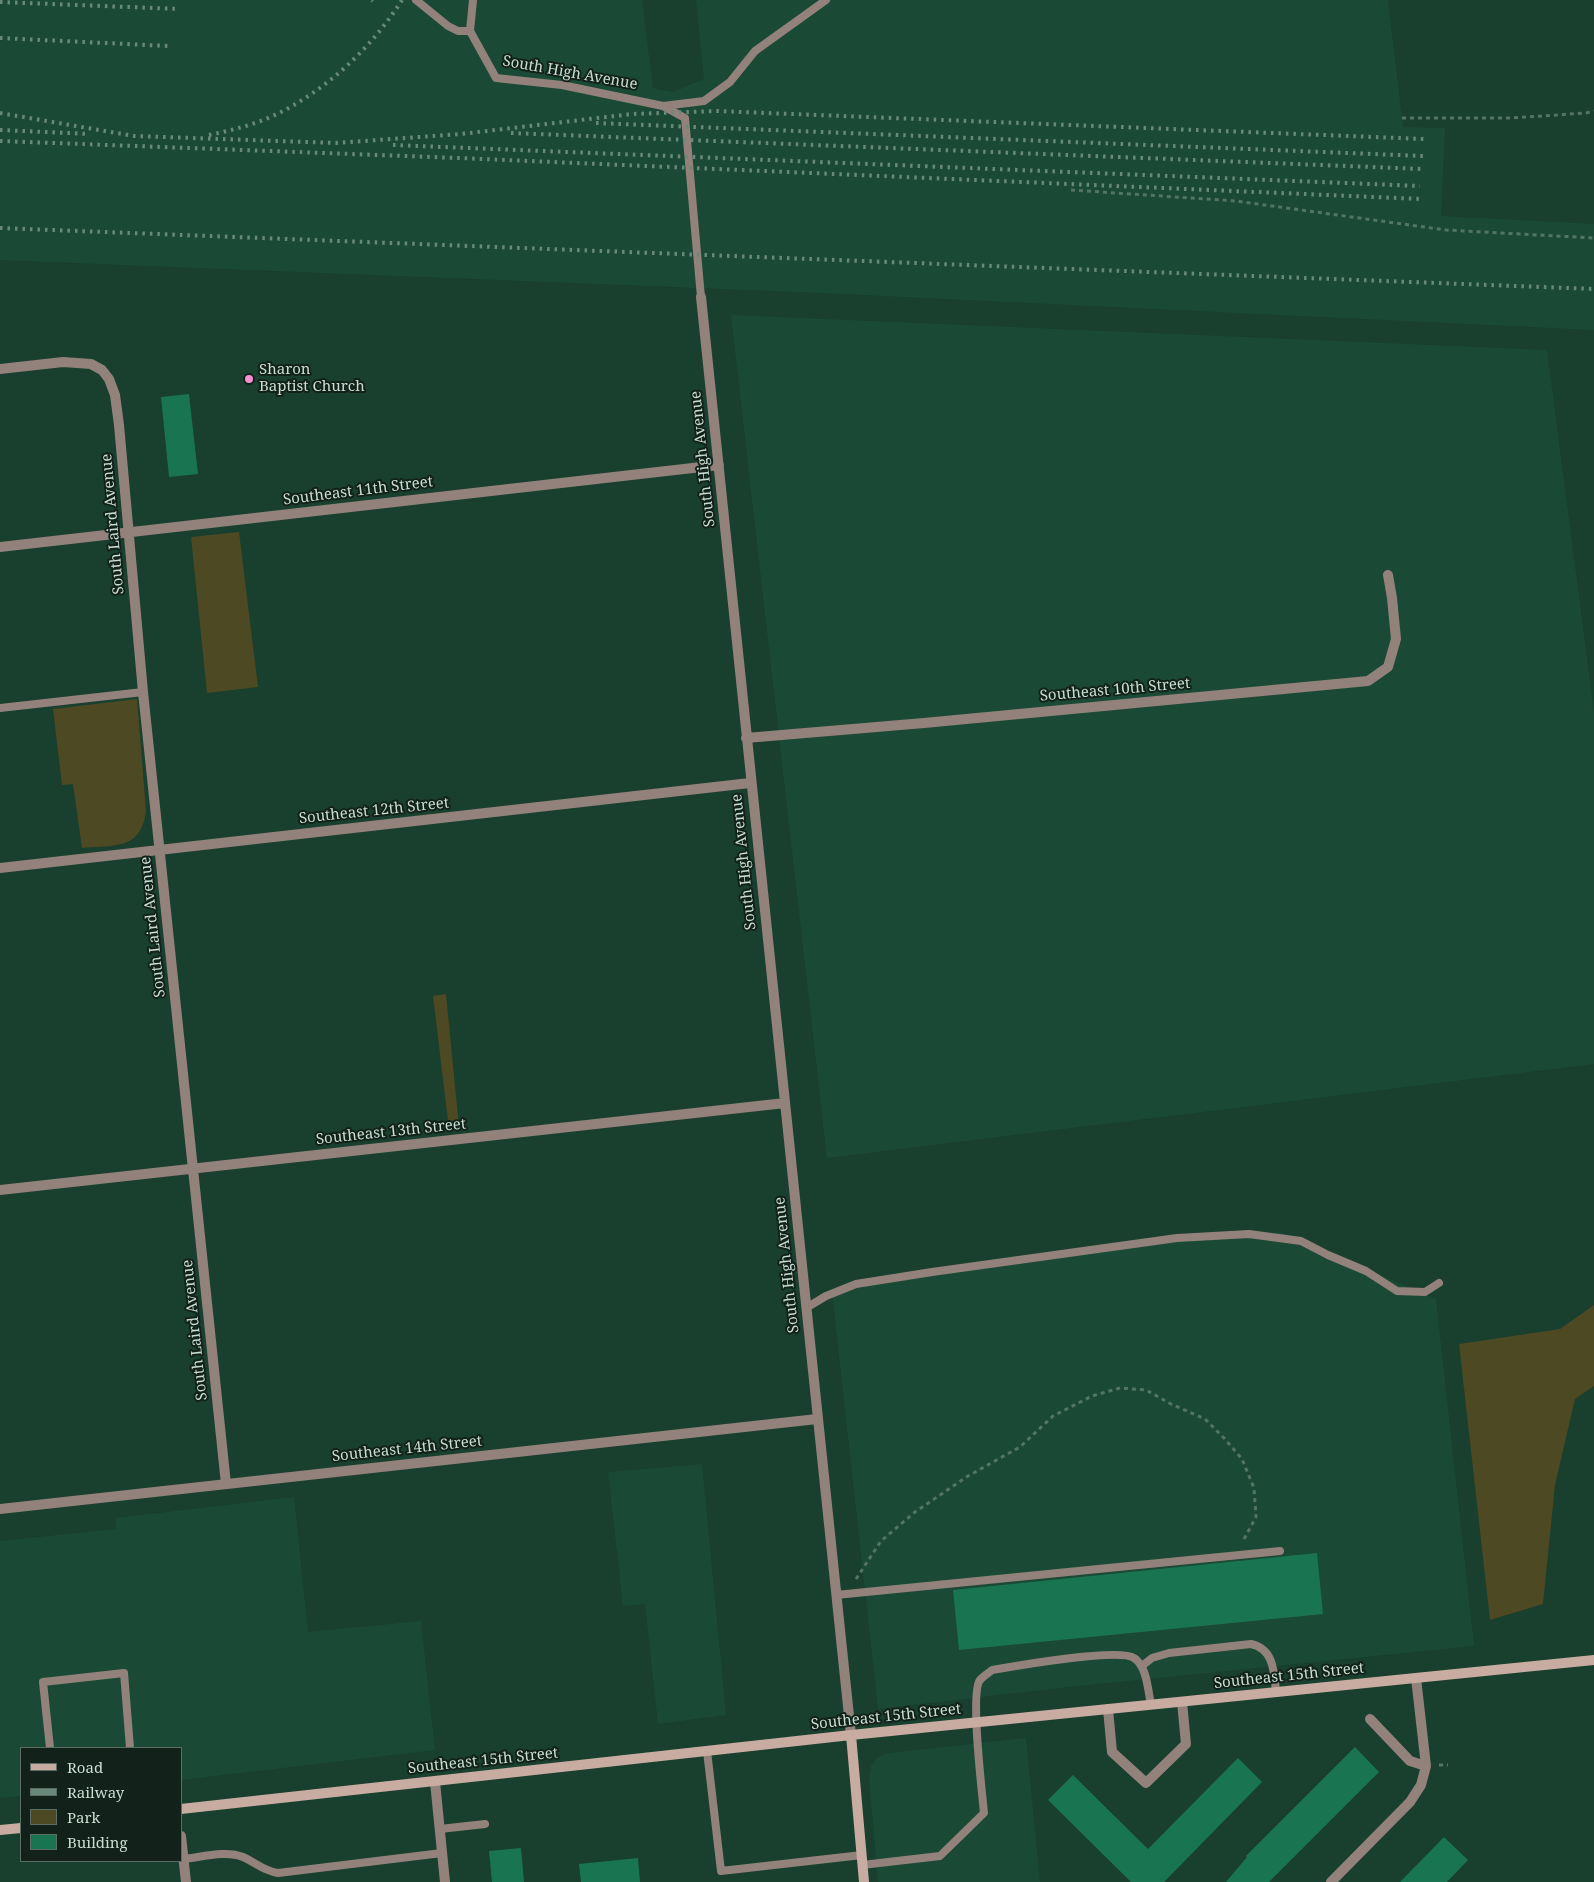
<!DOCTYPE html>
<style>
body{margin:0}
#map{position:relative;width:1594px;height:1882px;overflow:hidden;background:#193f2e;font-family:"Noto Serif",serif}
canvas{display:block}
.legend{position:absolute;left:20px;top:1747px;width:162px;height:115px;box-sizing:border-box;background:#12221a;border:1px solid #5b6d64;margin:0;padding:6px 9px;list-style:none;font-size:15px;color:#c9ded3}
.legend li{display:flex;align-items:center;gap:10px;height:25px}
.legend b{width:25px;border:1px solid #5b6d64}
</style>
<div id="map">
<canvas width="1594" height="1882"></canvas>
<ul class="legend">
<li><b style="height:6px;background:#c8aca1"></b>Road</li>
<li><b style="height:6px;background:#6b897b"></b>Railway</li>
<li><b style="height:14px;background:#4d4922"></b>Park</li>
<li><b style="height:14px;background:#197452"></b>Building</li>
</ul>
</div>
<script>
const ctx = document.querySelector('canvas').getContext('2d');
ctx.lineJoin = 'round';
function fillPath(path, color) { ctx.fillStyle = color; ctx.fill(path, 'evenodd'); }
function strokePath(path, color, width, dash) { ctx.strokeStyle = color; ctx.lineWidth = width; ctx.lineCap = dash ? 'butt' : 'round'; ctx.setLineDash(dash || []); ctx.stroke(path); }
function write(font, color, halo, rows, align = 'center') {
  ctx.font = font + ' "Noto Serif",serif'; ctx.lineWidth = 4; ctx.setLineDash([]); ctx.textBaseline = 'middle'; ctx.strokeStyle = halo; ctx.fillStyle = color; for (const [text, x, y, turn = 0] of rows) {
    ctx.save(); ctx.translate(x, y); ctx.rotate((+turn || 0) * Math.PI / 180); ctx.textAlign = isNaN(turn) ? turn : align; if (halo) ctx.strokeText(text, 0, 0); ctx.fillText(text, 0, 0); ctx.restore();
  }
}
const built = new Path2D(`
 M0,0H642L653,88L673,92L704,79L696,0H1388L1403,127L1445,128L1441,216L1594,224V330L800,292L0,260Z
 M731,315L1547,350L1594,712V1064L827,1158Z
 M1280,1232L1436,1299L1474,1646L1068,1687L878,1709L832,1291L1106,1249Z
 M702,1464L726,1715L658,1724L645,1604L623,1606L608,1472Z
 M294,1497L308,1632L421,1621L435,1750L181,1780V1748H21V1796L0,1798V1541L116,1529V1518Z
 M1026,1738L1040,1882H878L869,1778L871,1766L877,1758L889,1753Z`);
const green = new Path2D(`
 M239,532L258,687L207,693L191,537Z
 M137,699L146,811C141,851 113,845 82,848L73,784L62,785L53,709Z
 M446,994L459,1127L449,1129L433,996Z
 M1594,1305V1386L1575,1399L1555,1485L1543,1604L1490,1620L1459,1344L1560,1329Z`);
const building = new Path2D(`
 M189,394L198,474L169,477L161,397Z
 M1317,1553L1323,1614L959,1650L953,1590Z
 M1355,1747L1379,1772L1269,1882H1226L1247,1857L1246,1856Z
 M1238,1758L1262,1782L1164,1882H1131L1048,1800L1073,1775L1148,1849Z
 M1444,1837L1468,1860L1447,1882H1400Z
 M521,1848L524,1882H492L489,1851Z
 M638,1858L640,1882H581L579,1864Z`);
const path = new Path2D(`
 M1402,118H1512L1586,113L1594,111
 M1071,190L1236,201L1446,230L1594,238
 M856,1579L881,1541L915,1512L968,1476L1020,1447L1053,1416L1092,1396L1120,1388L1146,1390L1171,1404L1205,1419L1224,1438L1242,1459L1254,1488L1256,1517L1243,1541
 M1439,1765H1448`);
const lane = new Path2D(`
 M416,0L448,26L458,31H470
 M473,0L470,31L496,78L562,85L663,106L685,118L701,297
 M663,106L704,101L730,82L755,51L826,0
 M0,708L143,692
 M806,1308L826,1296L856,1284L932,1272L1177,1238L1249,1234L1301,1241L1328,1255L1366,1271L1397,1291L1425,1292L1439,1283
 M836,1595L1280,1551
 M1142,1666L1152,1658L1169,1653L1251,1644C1274,1649 1274,1672 1276,1692
 M50,1748L43,1682L124,1673L130,1748
 M707,1751L721,1871L862,1855
 M440,1829L485,1824
 M184,1859C202,1857 226,1850 243,1857C257,1863 261,1870 278,1873L442,1853
 M862,1865L940,1856L984,1813C982,1791 970,1693 980,1680C983,1676 989,1673 992,1670C1015,1666 1119,1648 1134,1658C1147,1666 1148,1691 1151,1705`);
const street = new Path2D(`
 M701,297L851,1735
 M0,369L63,362L91,364L102,370L109,379L115,395L119,425L143,692L226,1484
 M0,547L719,465
 M746,738L924,723L1368,681L1388,667L1396,639L1392,598L1388,575
 M0,868L750,783
 M0,1190L785,1103
 M0,1509L817,1419
 M1108,1709L1112,1752L1146,1783L1186,1744L1182,1702
 M1370,1719L1410,1761L1426,1766
 M435,1782L445,1882
 M181,1836L186,1882
 M1331,1882L1410,1802L1421,1785L1426,1766L1416,1678`);
const secondary = new Path2D(`
 M851,1735L864,1882
 M181,1809L851,1735L1594,1660
 M0,1830L21,1828`);
const rail = new Path2D(`
 M372,0L373,1
 M0,2L179,9
 M0,38L168,46
 M0,113L134,136L336,143L461,134L632,114L716,111L1424,139
 M596,123L1423,156
 M0,130L90,134
 M511,133L1422,169
 M209,135C233,130 257,124 279,113C329,88 372,47 402,0
 M0,141L459,158L1421,199
 M393,145L1420,186
 M0,228L1594,289`);
const markers = [
 [249,379,5,"#f690d0"]
];
const streetNames = [
 ["South High Avenue",570,73,10],
 ["South High Avenue",703,459,-96],
 ["Southeast 11th Street",358,491,-7],
 ["South Laird Avenue",113,524,-95],
 ["Southeast 10th Street",1115,690,-5],
 ["Southeast 12th Street",374,811,-6],
 ["South High Avenue",744,862,-96],
 ["South Laird Avenue",153,927,-96],
 ["Southeast 13th Street",391,1132,-6],
 ["South High Avenue",787,1265,-96],
 ["South Laird Avenue",195,1330,-96],
 ["Southeast 14th Street",407,1449,-6],
 ["Southeast 15th Street",1289,1676,-6],
 ["Southeast 15th Street",886,1717,-6],
 ["Southeast 15th Street",483,1761,-6]
];
const poiNames = [
 ["Sharon",259,370],
 ["Baptist Church",259,387]
];
fillPath(built, '#1a4a35');
fillPath(green, '#4d4922');
fillPath(building, '#197452');
strokePath(path, '#547465', 3, [4, 4]);
strokePath(lane, '#93827b', 8);
strokePath(street, '#93827b', 10);
strokePath(secondary, '#c8aca1', 10);
strokePath(rail, '#6b897b', 4, [2.5, 5]);
for (const [x, y, r, color] of markers) { const dot = new Path2D(); dot.arc(x, y, r, 0, 2 * Math.PI); ctx.fillStyle = color; ctx.fill(dot); strokePath(dot, '#12221a', 2); }
write('15px', '#c9ded3', '#12221a', streetNames);
write('15px', '#c9ded3', '#12221a', poiNames, 'left');
</script>
